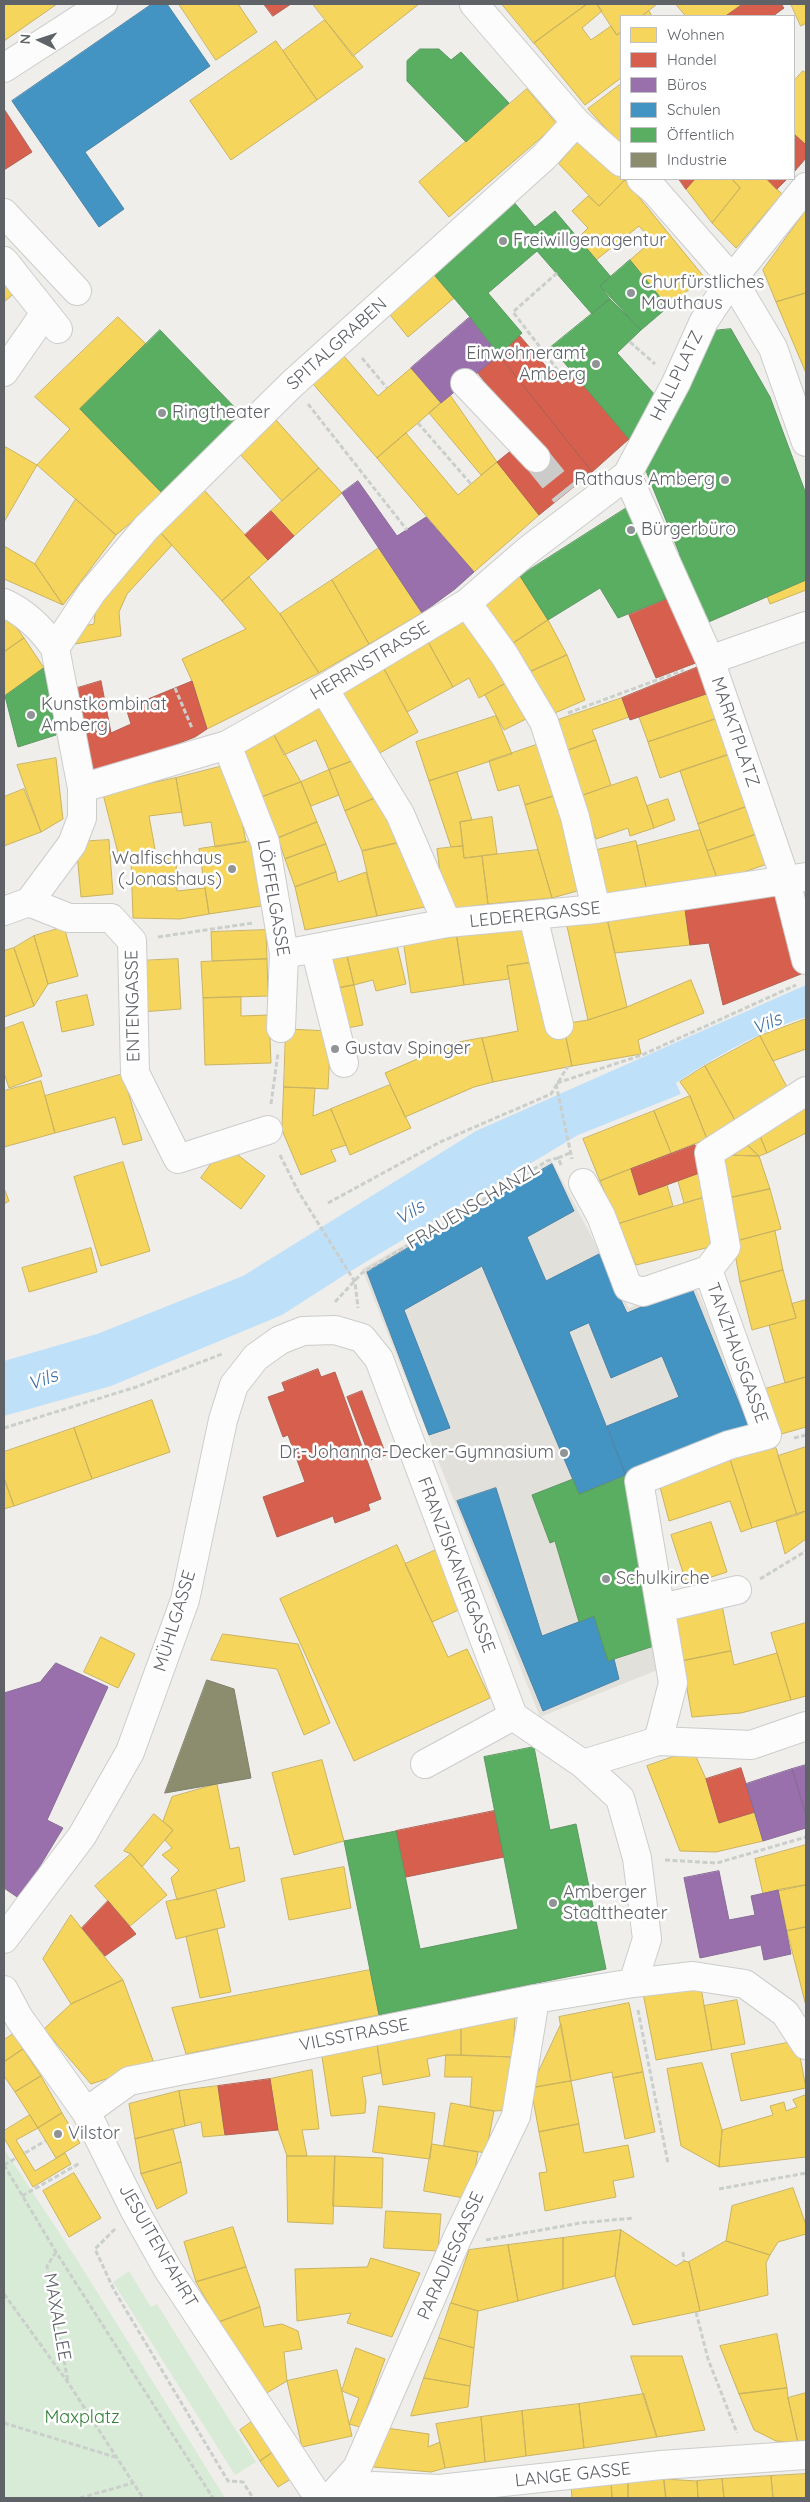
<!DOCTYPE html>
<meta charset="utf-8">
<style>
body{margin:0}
#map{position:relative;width:810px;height:2502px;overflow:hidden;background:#efeeea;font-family:Quicksand,sans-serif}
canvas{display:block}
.frame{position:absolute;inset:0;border:5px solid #5f6368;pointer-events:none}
.legend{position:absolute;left:620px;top:15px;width:175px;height:165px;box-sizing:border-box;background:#fff;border:1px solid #bfc1c3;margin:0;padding:6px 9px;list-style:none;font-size:15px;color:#5f6368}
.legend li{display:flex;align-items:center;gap:10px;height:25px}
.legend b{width:25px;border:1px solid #bfc1c3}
.north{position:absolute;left:15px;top:15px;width:50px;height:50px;-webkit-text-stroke:4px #fff;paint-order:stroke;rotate:274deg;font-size:14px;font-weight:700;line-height:20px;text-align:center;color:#5f6368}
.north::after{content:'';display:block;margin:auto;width:18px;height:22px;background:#5f6368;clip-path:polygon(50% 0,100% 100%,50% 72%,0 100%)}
</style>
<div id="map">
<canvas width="810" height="2502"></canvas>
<div class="frame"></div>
<ul class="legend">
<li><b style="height:14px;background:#f6d55c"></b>Wohnen</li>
<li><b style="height:14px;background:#d6604d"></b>Handel</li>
<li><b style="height:14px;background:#9970ab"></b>Büros</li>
<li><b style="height:14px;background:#4393c3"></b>Schulen</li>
<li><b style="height:14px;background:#5aae61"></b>Öffentlich</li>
<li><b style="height:14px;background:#8c8c6e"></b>Industrie</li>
</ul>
<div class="north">N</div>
</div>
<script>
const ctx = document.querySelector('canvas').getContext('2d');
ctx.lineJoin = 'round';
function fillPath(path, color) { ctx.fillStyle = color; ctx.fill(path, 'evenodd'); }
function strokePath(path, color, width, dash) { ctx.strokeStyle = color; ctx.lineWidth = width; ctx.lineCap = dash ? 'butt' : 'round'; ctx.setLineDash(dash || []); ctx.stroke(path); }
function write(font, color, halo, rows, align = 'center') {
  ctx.font = font + ' Quicksand,sans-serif'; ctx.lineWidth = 5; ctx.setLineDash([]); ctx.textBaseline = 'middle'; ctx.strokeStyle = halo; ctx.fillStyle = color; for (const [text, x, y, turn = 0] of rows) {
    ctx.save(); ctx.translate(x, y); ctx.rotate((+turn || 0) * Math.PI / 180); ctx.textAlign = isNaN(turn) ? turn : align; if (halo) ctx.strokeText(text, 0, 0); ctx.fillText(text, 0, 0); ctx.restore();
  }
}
const education = new Path2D(`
 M552,1161L629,1308L693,1281L756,1427L630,1479L665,1667L540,1717L362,1269Z`);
const green = new Path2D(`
 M4,2149L76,2258L225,2498H4Z
 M129,2271L151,2307L157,2304L256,2462L235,2475L113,2282Z`);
const water = new Path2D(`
 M806,985V1017C759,1031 717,1056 676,1083L681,1094L578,1135L349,1272L282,1315L111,1386L4,1416V1361L97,1334L243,1276L476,1131Z`);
const homes = new Path2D(`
 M4,4H57L4,41Z
 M179,4H238L257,32L216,60Z
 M313,4H419L353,56Z
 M502,4H587L534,43Z
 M587,4H597L602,11L582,28L591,40L611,26L617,35L621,32V78L585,105L534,43Z
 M597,4H657L642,16H621V32L617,35Z
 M676,4H743L726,16H686Z
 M791,4H806V23L801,26Z
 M649,11L652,16H642Z
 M325,20L363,67L317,100L283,51Z
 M276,41L317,100L231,160L190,101Z
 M803,71L806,73V145L794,134V81Z
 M621,84V145L588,109Z
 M527,89L557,124L449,217L419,182Z
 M582,137L625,180L599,206L559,164Z
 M695,179H732L740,188L712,223L686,189Z
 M732,179H767L782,194L736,248L712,223L740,188Z
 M625,180L704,277L668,307L630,260L652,241L639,226L596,260L578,238L588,228L572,211L588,196L599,206Z
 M806,210V293L776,302L763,270Z
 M431,271L454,298L408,337L386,310Z
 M4,273L18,290L4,302Z
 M806,293V373L776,302Z
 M118,317L146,344L80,409L164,495L116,535L37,465L70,429L35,397Z
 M338,349L378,396L411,368L441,403L377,458L307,377Z
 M450,395L497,462L481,475L429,413Z
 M276,420L319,468L282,501L239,453Z
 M406,433L458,495L497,462L539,515L474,572L377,458Z
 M4,446L37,465L4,522Z
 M319,468L342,493L294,536L271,511Z
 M205,491L268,560L222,601L160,532Z
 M76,499L116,535L63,605L35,564Z
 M160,532L172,545L127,594L119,612L121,636L75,644L73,628L94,624L96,603Z
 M4,546L35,564L63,605L4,579Z
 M379,548L422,613L369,644L332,580Z
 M520,576L548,620L506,648L478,604Z
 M249,577L280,614L319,673L207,729L192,681L182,659L246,629L222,601Z
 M332,580L369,644L319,673L280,614Z
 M806,580V590L770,604L767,596Z
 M4,610L24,638L4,652Z
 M472,616L508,682L479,698L469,678L453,687L427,640Z
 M548,620L567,655L523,675L506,648Z
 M24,638L44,668L4,697V652Z
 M427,640L453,687L407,712L382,665Z
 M567,655L585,700L548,716L523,675Z
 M382,665L418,732L376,755L340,688Z
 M508,682L528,718L504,730L485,695Z
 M712,692L721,717L648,742L639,717Z
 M622,698L629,717L592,730L596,740L566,751L555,721Z
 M325,703L360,758L329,770L316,740L284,755L273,733Z
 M496,716L512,754L429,781L416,742Z
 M721,717L733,753L660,778L648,742Z
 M273,733L301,782L262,797L240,748Z
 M596,740L611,785L581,796L566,751Z
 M542,743L557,795L525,805L519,785L498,791L489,761Z
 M733,753L751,805L698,824L680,771Z
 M56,758L63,819L41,832L17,765Z
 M360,758L382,795L345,811L329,770Z
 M231,764L246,842L215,847L211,822L184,826L176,778Z
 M329,770L339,795L311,806L301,782Z
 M457,772L472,820L460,822L463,846L451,847L429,781Z
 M637,777L654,828L630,836L628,828L596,839L581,796Z
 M176,778L182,812L149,816L155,849L119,857L103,794Z
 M301,782L317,822L278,838L262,797Z
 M24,789L41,832L4,846V797Z
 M382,795L406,841L362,851L345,811Z
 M557,795L584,889L552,898L525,805Z
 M668,799L675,820L654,828L647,806Z
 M751,805L760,833L707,851L698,824Z
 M492,817L497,854L464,858L460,822Z
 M317,822L326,844L285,859L278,838Z
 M700,830L718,881L647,892L637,846Z
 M760,833L770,863L718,881L707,851Z
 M109,840L113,894L81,897L76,842Z
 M258,840L268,905L209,914L199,849Z
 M406,841L425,907L377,916L362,851Z
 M636,841L647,892L608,901L597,850Z
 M326,844L336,872L295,887L285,859Z
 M463,846L464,858L482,856L488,904L445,910L437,849Z
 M538,850L552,898L488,904L482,856Z
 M176,858L177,891L205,888L209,914L180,919L133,918L131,861Z
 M336,872L338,882L366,872L377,916L305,930L295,887Z
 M684,902L690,945L615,953L606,914Z
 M606,914L627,1007L588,1020L566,922Z
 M529,924L535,962L507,966L509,979L464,985L456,932Z
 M64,927L78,976L48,984L34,936Z
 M266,930L267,959L212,961L211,932Z
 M456,932L464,985L411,993L403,940Z
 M34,936L48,984L34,1006L14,948Z
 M396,941L406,984L376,991L373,980L354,985L346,952Z
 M14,948L34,1006L4,1017V951Z
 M346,952L354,985L333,989L325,957Z
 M178,959L181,1009L141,1012L138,961Z
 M267,959L268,996L203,998L201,962Z
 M535,962L563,1024L572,1066L493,1082L482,1038L518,1031L507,966Z
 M691,980L704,1013L638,1040L641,1054L572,1066L563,1024L588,1020L627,1007Z
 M354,985L363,1025L342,1029L333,989Z
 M87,995L94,1025L62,1032L56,1002Z
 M241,997V1016L269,1015L271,1063L205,1065L203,998Z
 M806,1019V1049L773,1061L760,1036Z
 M23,1022L42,1076L9,1088L4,1073V1029Z
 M286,1029L331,1031L328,1089L284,1087Z
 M760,1036L788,1089L736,1122L705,1066Z
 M482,1038L493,1082L474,1087L405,1117L385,1073L454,1043Z
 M705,1066L736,1122L707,1139L690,1096L680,1082Z
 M123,1074L142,1140L123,1145L115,1117L55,1133L45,1096Z
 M41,1081L55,1133L4,1147V1091Z
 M390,1085L411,1128L350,1155L331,1109Z
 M284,1087L315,1088L313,1116L331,1109L346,1145L331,1150L336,1161L301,1175L282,1130Z
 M690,1096L707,1139L671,1153L654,1111Z
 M806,1100V1133L767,1153L758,1131Z
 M654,1111L671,1153L600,1181L583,1139Z
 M758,1131L767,1153L759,1156L743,1141Z
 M743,1141L759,1156L724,1155Z
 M225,1145L265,1176L241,1209L201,1178Z
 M724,1155L759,1156L770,1189L729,1198Z
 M123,1162L150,1251L101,1266L74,1177Z
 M631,1169L639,1195L667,1185L673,1206L618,1224L600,1181Z
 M705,1171L709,1196L684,1203L678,1181Z
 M4,1188L9,1201L4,1204Z
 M770,1189L781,1229L733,1242L729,1198Z
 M709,1196L718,1245L636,1265L618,1224Z
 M775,1231L783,1270L740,1282L733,1242Z
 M91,1248L97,1272L29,1292L22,1268Z
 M783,1270L796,1318L752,1330L740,1282Z
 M806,1300V1377L785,1383L769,1325L796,1318L792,1304Z
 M806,1377V1427L778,1435L765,1389Z
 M152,1400L170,1452L92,1479L74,1428Z
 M74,1428L92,1479L14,1506L4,1478V1452Z
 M806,1447V1511L797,1515L778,1456Z
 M776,1448L797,1515L752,1528L730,1459Z
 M730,1459L752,1528L741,1532L730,1501L669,1521L660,1487Z
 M4,1478L14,1506L4,1509Z
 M806,1511V1539L785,1554L776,1521Z
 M711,1522L727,1572L687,1585L671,1535Z
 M397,1545L448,1657L467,1649L490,1698L354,1761L280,1599Z
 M436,1550L463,1608L432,1622L405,1564Z
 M722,1605L731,1651L682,1661L673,1614Z
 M806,1623V1696L791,1700L771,1633Z
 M223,1634L298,1644L330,1723L304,1735L277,1669L211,1660Z
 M101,1637L135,1654L118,1688L84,1672Z
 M731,1651L734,1665L777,1653L791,1700L741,1713L692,1717L682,1661Z
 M693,1750L706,1779L719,1823L755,1812L763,1841L716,1852L680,1851L647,1766Z
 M322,1760L344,1841L294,1855L272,1773Z
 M217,1784L230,1849L239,1847L245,1881L177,1900L171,1878L179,1870L162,1855L172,1848L165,1840L173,1830L163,1821L172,1797Z
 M154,1814L173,1830L142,1867L131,1854L124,1851Z
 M806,1845V1885L763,1894L755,1859Z
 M131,1854L167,1895L130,1926L95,1886Z
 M344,1867L351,1908L289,1920L281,1879Z
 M806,1885V1927L787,1931L778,1890Z
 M216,1890L225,1927L176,1939L166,1902Z
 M71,1915L123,1980L71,2004L43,1959Z
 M806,1927V2006L787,1931Z
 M217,1929L231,1992L200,1998L186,1937Z
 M370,1970L379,2015L186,2054L172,2008Z
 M123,1980L154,2063L91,2084L44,2029L71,2004Z
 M700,1982L712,2050L656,2060L643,1993Z
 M737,2000L745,2044L712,2050L704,2006Z
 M629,2003L643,2072L613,2078L612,2072L571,2081L559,2017Z
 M515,2016L513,2057L461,2055V2023Z
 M461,2023V2055H446L427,2059L430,2076L383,2085L377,2044Z
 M561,2024L571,2081L531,2088Z
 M13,2034L23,2049L4,2062V2040Z
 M797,2041L806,2088L741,2101L731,2054Z
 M377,2044L381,2073L362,2077L366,2101L365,2113L331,2116L322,2057Z
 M23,2049L41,2076L15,2092L4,2076V2062Z
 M446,2055L513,2057L510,2110L494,2111L470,2107L472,2077H445Z
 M702,2063L722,2130L719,2167L681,2146L667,2069Z
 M312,2070L319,2129L302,2130L307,2156H287L278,2130L270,2079Z
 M643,2072L655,2132L625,2139L613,2078Z
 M41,2076L62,2113L38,2128L15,2092Z
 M571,2081L579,2124L539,2132L531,2088Z
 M218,2086L225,2135L203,2137L201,2122L185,2126L179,2091Z
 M179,2091L185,2126L135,2139L129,2104Z
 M806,2095V2157L719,2167L722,2130L773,2115L770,2106L784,2102L786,2111L797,2107L793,2100Z
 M451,2103L494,2111L486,2153L444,2146Z
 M379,2106L435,2113L430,2159L373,2152Z
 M62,2113L80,2143L56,2158L38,2128Z
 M30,2115L38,2128L16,2140L35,2171L65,2153L71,2164L33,2187L4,2138V2131Z
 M579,2124L584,2153L628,2145L634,2177L613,2181L616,2197L545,2211L539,2173L547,2172L539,2132Z
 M173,2129L181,2162L141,2174L135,2139Z
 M432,2144L478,2152L470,2199L424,2191Z
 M287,2156H335L333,2224L288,2222Z
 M335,2156L383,2158L382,2208L333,2206Z
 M181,2162L187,2193L157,2209L141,2174Z
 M74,2173L101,2218L69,2237L43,2191Z
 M793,2188L806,2225V2234L778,2242L770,2255L726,2241L732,2206Z
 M386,2211L441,2214L438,2251L384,2248Z
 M233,2227L246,2267L196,2282L184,2242Z
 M621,2230L615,2276L563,2289V2238Z
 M621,2230L676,2266L684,2261L689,2262L700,2311L633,2325L615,2276Z
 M563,2238V2289L518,2301L508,2245Z
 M726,2241L770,2255L766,2263L768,2295L700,2311L689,2262Z
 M508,2245L518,2301L478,2311L451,2303L469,2250Z
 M371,2258L420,2273L392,2337L347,2323L351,2313L297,2321L295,2269L367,2267Z
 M246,2267L260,2307L219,2322L196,2282Z
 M451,2303L478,2311L474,2348L439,2338Z
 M260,2307L264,2327L282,2324L298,2331L302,2349L284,2352L287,2381L265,2394L219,2322Z
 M777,2334L787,2388L739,2394L720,2346Z
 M439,2338L474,2348L470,2386L424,2378Z
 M356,2348L385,2359L360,2427L349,2424L359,2398L342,2391Z
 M631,2356H682L705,2430L657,2437Z
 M337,2370L352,2436L302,2447L287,2381Z
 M424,2378L470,2386L468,2407L411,2416Z
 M787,2388L788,2398L798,2443L776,2441L754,2430L739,2394Z
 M806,2393V2443H798L788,2398Z
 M644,2394L657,2437L584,2448L579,2404Z
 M579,2404L584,2448L526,2456L522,2411Z
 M522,2411L526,2456L485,2462L481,2417Z
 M481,2417L485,2462L445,2468L436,2424Z
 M256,2419L276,2450L260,2461L240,2430Z
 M379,2427L429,2434L428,2447L440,2442L445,2468L431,2472L373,2467Z
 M276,2450L294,2477L278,2487L260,2461Z
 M806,2474V2498H773L771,2476Z
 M771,2476L773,2498H724L722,2479Z
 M664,2479L697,2481L698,2498H666Z
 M664,2479L666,2498H628V2481Z
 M722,2479L724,2498H698L697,2481Z
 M628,2481V2498H612L611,2482Z
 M611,2482L612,2498H572L571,2485Z`);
const shops = new Path2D(`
 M264,4H291L273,16Z
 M743,4H781L784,8L773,16H726Z
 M4,109L32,152L4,170Z
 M794,134L806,145V158L794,172Z
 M679,179H695L686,189Z
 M767,179H787L777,189Z
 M519,335L562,385L575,375L629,439L592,472L499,355Z
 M499,355L592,472L539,515L497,462L518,445L541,453L477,372Z
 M271,511L294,536L268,560L245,535Z
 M673,596L701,661L656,678L629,615Z
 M703,665L712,692L630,720L622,698Z
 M101,681L111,733L131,724L126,708L192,681L207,729L195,737L102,773L89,767L74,689Z
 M780,888L801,974L723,1005L709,943L690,945L684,902Z
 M695,1145L705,1171L639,1195L631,1169Z
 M318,1369L321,1377L335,1372L381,1499L368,1504L370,1510L335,1523L333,1516L277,1537L263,1497L305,1482L288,1435L283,1437L268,1397L285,1391L282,1383Z
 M362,1391L386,1455L371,1460L347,1397Z
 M741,1768L755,1812L719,1823L706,1779Z
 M494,1811L504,1857L406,1877L396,1831Z
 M108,1901L136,1934L105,1956L82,1928Z
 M270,2079L278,2130L225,2135L218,2086Z`);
const offices = new Path2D(`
 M470,317L499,355L441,403L411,368Z
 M358,481L397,536L426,517L474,572L455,589L422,613L342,493Z
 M56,1663L108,1687L47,1820L63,1828L20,1899L4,1888V1693L40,1682Z
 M806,1765V1815L792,1769Z
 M792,1769L806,1815V1828L763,1841L746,1784Z
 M719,1871L729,1920L755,1915L751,1896L778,1890L791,1954L764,1960L761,1945L700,1958L684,1878Z`);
const schools = new Path2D(`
 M152,4H167L210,66L85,152L124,209L99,227L12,101Z
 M552,1164L574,1211L527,1237L546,1281L599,1254L627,1313L691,1286L748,1425L579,1494L482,1266L404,1310L450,1428L429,1435L367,1272ZM589,1323L611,1378L662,1356L679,1397L607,1426L626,1476L569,1332Z
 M496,1488L542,1636L594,1616L608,1661L614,1659L619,1679L543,1711L457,1501Z`);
const public = new Path2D(`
 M420,49H439L451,60L461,52L509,103L466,142L407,81V61Z
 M513,201L535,227L555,211L611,277L600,286L610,299L592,314L537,251L488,293L522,333L499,355L470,317L431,271Z
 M630,260L668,307L641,330L600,286Z
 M610,299L641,330L617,353L656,396L629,439L551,347Z
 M731,329L770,397L806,494V580L704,624L674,557L680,555L644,466L711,331Z
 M160,330L244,417L164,495L80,409Z
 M628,507L673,596L618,618L600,588L548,620L520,576Z
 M44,668L56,735L18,747L5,696Z
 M626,1476L640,1541L635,1546L654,1612L646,1614L654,1646L608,1661L594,1616L579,1622L555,1541L550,1543L532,1495L573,1479L579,1494Z
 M534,1747L550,1830L576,1824L606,1969L379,2015L344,1841L396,1831L420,1949L518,1929L484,1757Z`);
const industry = new Path2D(`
 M207,1680L234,1689L251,1778L165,1793Z`);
const minorTunnel = new Path2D(`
 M536,458L565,494`);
const path = new Path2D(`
 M557,273L513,312L566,381
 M630,342L655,364
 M362,358L387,388
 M308,404L407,530
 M418,423L471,484
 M175,688L192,728
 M568,713L684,670
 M158,937L253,923
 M557,1083L642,1055L796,985
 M556,1084L572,1159
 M271,1104L278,1053
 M280,1155L298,1191L355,1282L358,1308
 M558,1158L570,1153
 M328,1203L440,1142L551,1094L568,1066
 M335,1302L362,1273L547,1161L558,1158L562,1167
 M4,1428L136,1387L222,1354
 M794,1438L806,1435
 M760,1579L806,1551
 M665,1860L717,1863L806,1837
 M638,2010L668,2163
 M25,2153L45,2141
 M4,2165L56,2252L213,2498
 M4,2165L16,2158
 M719,2189L806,2173
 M22,2196L80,2163
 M115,2229L95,2249L114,2290L228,2481L243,2482L253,2498
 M486,2240L580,2223L634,2218
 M56,2252L47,2266L68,2382
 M683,2252L684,2261
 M4,2294L69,2384L143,2498
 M696,2312L708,2359L737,2433
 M4,2423L115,2457
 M80,2498L133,2483`);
const minor = new Path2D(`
 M474,4L576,122L621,162
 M4,68L103,4
 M641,179L655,191L732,279L773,348L806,442
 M4,213L77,291
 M4,261L58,329
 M4,372L45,313
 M465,383L536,458
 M627,475L710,660
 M4,603C26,613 41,628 55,648L82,788V818L72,844L29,902L4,911
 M467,603L505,656L544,722L575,817L596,909
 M806,626L710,660L786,881L806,960
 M55,648L92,592L146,528L292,384L545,156L576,122
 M324,689L400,814L447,923
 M227,745L265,842L284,954L281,1028
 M82,788L227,745L273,719L467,603L527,551L627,475L676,383L704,321L732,279L806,187
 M29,902L69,918H111L132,941L135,1073L178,1159L268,1130
 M533,916L559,1025
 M315,948L344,1063
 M284,954L447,923L596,909L806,877
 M583,1183L601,1216L628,1287L643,1292L708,1270L726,1247L709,1153L806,1091
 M661,1608L737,1590
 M658,1741L673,1683L639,1481L729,1445L767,1435L708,1270
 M425,1764L513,1716
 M583,1764L658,1741L751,1745L806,1726
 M4,1939L82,1836L130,1752L185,1600L223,1420L234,1385L256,1357L280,1340L303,1331L335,1330L362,1338L379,1359L513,1716L583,1764L620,1798L637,1858L647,1939L633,1983
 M4,1990L19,2018L86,2112L135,2211L167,2268L319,2498
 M86,2112L129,2081L535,1999L633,1983L693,1976L745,1984L785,2013L806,2045
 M330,2498L357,2468L457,2239L516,2116L535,1999
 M341,2498L374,2486L439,2489L661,2465L806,2455`);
const markers = [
 [503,241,5,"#919496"],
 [631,293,5,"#919496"],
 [596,364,5,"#919496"],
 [162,413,5,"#919496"],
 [725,480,5,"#919496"],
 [631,530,5,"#919496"],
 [31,715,5,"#919496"],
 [232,869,5,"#919496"],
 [335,1049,5,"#919496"],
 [564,1453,5,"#919496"],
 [606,1579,5,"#919496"],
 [553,1903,5,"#919496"],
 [58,2134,5,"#919496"]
];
const poiNames = [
 ["Freiwillgenagentur",513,241],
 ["Churfürstliches",641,283],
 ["Mauthaus",641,304],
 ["Einwohneramt",586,354,"right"],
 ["Amberg",586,375,"right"],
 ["Ringtheater",172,413],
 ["Rathaus Amberg",715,480,"right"],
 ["Bürgerbüro",641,530],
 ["Kunstkombinat",41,705],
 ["Amberg",41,726],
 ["Walfischhaus",222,859,"right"],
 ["(Jonashaus)",222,880,"right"],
 ["Gustav Spinger",345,1049],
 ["Dr.-Johanna-Decker-Gymnasium",554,1453,"right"],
 ["Schulkirche",616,1579],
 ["Amberger",563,1893],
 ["Stadttheater",563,1914],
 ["Vilstor",68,2134]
];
const streetNames = [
 ["SPITALGRABEN",337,344,-42],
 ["HALLPLATZ",677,376,-64],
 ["HERRNSTRASSE",370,661,-31],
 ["MARKTPLATZ",735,732,71],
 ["LÖFFELGASSE",273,898,80],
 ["LEDERERGASSE",535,915,-6],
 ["ENTENGASSE",133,1006,-91],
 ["FRAUENSCHANZL",473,1206,-31],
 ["TANZHAUSGASSE",737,1353,70],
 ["FRANZISKANERGASSE",456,1565,69],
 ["MÜHLGASSE",175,1621,-73],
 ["VILSSTRASSE",354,2035,-11],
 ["JESUITENFAHRT",158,2246,60],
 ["PARADIESGASSE",451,2256,-66],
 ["MAXALLEE",57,2317,80],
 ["LANGE GASSE",573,2475,-6]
];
const parkNames = [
 ["Maxplatz",82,2418]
];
const waterNames = [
 ["Vils",767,1024,-23],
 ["Vils",410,1213,-32],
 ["Vils",43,1380,-20]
];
fillPath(education, '#e2e0da');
fillPath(green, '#d8ebd6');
fillPath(water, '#bfe0f9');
fillPath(homes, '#f6d55c');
strokePath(homes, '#c9b360', 1);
fillPath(shops, '#d6604d');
strokePath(shops, '#b26155', 1);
fillPath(offices, '#9970ab');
strokePath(offices, '#886c97', 1);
fillPath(schools, '#4393c3');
strokePath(schools, '#4b85a8', 1);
fillPath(public, '#5aae61');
strokePath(public, '#5c9863', 1);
fillPath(industry, '#8c8c6e');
strokePath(industry, '#7e806c', 1);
strokePath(minorTunnel, '#cbcbca', 28, [28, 14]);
strokePath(minor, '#cbcccc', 30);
strokePath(path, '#cacfcc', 3, [5, 2.5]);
strokePath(minor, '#fdfcfc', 28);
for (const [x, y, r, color] of markers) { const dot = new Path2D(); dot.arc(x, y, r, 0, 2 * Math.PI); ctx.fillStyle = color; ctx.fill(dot); strokePath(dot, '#fff', 2); }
write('18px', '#5f6368', '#fff', poiNames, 'left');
write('18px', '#5f6368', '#fff', streetNames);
write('18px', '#348238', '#fff', parkNames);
write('italic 19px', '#4174aa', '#fff', waterNames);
</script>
